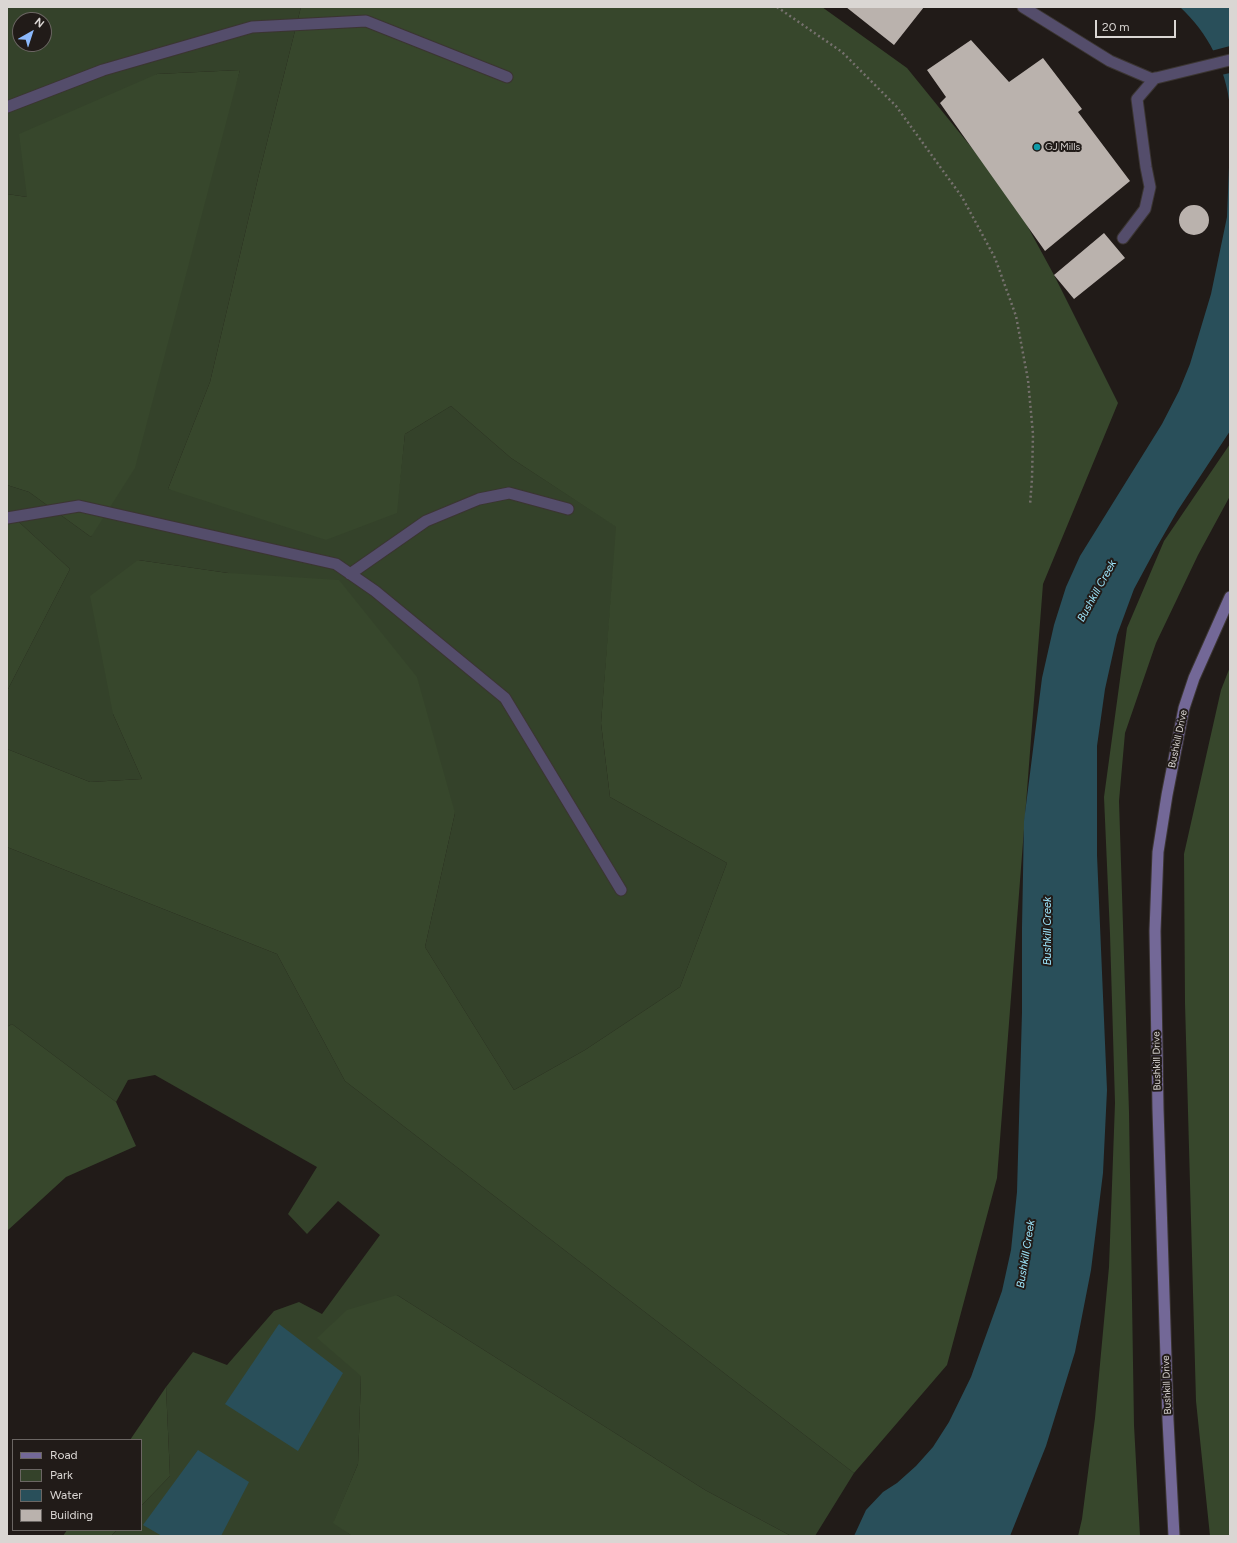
<!DOCTYPE html>
<style>
body{margin:0}
#map{position:relative;width:1237px;height:1543px;overflow:hidden;background:#211b18;font-family:Figtree,sans-serif}
canvas{display:block}
.frame{position:absolute;inset:0;border:8px solid #dad6d3;pointer-events:none}
.legend{position:absolute;left:12px;top:1439px;width:130px;height:92px;box-sizing:border-box;background:#211b18;border:1px solid #6b6663;margin:0;padding:5px 7px;list-style:none;font-size:12px;color:#dad6d3}
.legend li{display:flex;align-items:center;gap:8px;height:20px}
.legend b{width:20px;border:1px solid #6b6663}
.north{position:absolute;left:12px;top:12px;width:40px;height:40px;box-sizing:border-box;background:#211b18;border:1px solid #6b6663;border-radius:50%;rotate:39deg;font-size:11px;font-weight:700;line-height:16px;text-align:center;color:#dad6d3}
.north::after{content:'';display:block;margin:auto;width:14px;height:18px;background:#8cb9fc;clip-path:polygon(50% 0,100% 100%,50% 72%,0 100%)}
.scale{position:absolute;left:1095px;top:20px;width:81px;height:18px;box-sizing:border-box;border:2px solid #dad6d3;border-top:0;padding-left:5px;font-size:12px;line-height:14px;white-space:nowrap;color:#dad6d3;-webkit-text-stroke:3px #211b18;paint-order:stroke}
</style>
<div id="map">
<canvas width="1237" height="1543"></canvas>
<div class="frame"></div>
<ul class="legend">
<li><b style="height:5px;background:#736897"></b>Road</li>
<li><b style="height:11px;background:#34422a"></b>Park</li>
<li><b style="height:11px;background:#294f5a"></b>Water</li>
<li><b style="height:11px;background:#bab2ad"></b>Building</li>
</ul>
<div class="north">N</div>
<div class="scale">20 m</div>
</div>
<script>
const ctx = document.querySelector('canvas').getContext('2d');
ctx.lineJoin = 'round';
function fillPath(path, color) { ctx.fillStyle = color; ctx.fill(path, 'evenodd'); }
function strokePath(path, color, width, dash) { ctx.strokeStyle = color; ctx.lineWidth = width; ctx.lineCap = dash ? 'butt' : 'round'; ctx.setLineDash(dash || []); ctx.stroke(path); }
function write(font, color, halo, rows, align = 'center') {
  ctx.font = font + ' Figtree,sans-serif'; ctx.lineWidth = 4; ctx.setLineDash([]); ctx.textBaseline = 'middle'; ctx.strokeStyle = halo; ctx.fillStyle = color; for (const [text, x, y, turn = 0] of rows) {
    ctx.save(); ctx.translate(x, y); ctx.rotate((+turn || 0) * Math.PI / 180); ctx.textAlign = isNaN(turn) ? turn : align; if (halo) ctx.strokeText(text, 0, 0); ctx.fillText(text, 0, 0); ctx.restore();
  }
}
const green = new Path2D(`
 M7,7H301L259,174L210,382L168,489L396,513L405,434L451,406L511,458L617,527L601,723L610,797L727,863L680,987L585,1050L514,1090L425,947L455,813L228,573L138,560L113,714L142,779L90,782L7,749V691L70,569L7,511V485L29,492L91,537L240,70L157,74L27,197L7,194ZM20,20H44V44H20Z
 M7,847L277,954L345,1081L854,1473L815,1536H791L705,1490L397,1295L361,1376L358,1464L334,1522L352,1536H111L117,1530H141V1506L170,1476L166,1387L193,1352L227,1365L274,1311L299,1302L322,1314L380,1235L338,1201L307,1234L288,1214L317,1167L155,1075L128,1080L116,1102L12,1024L7,1027Z`);
const forest = new Path2D(`
 M301,7H822L907,68L1011,196L1054,275L1118,403L1043,584L997,1178L947,1365L854,1473L345,1081L277,954L7,847V749L90,782L142,779L113,714L90,596L138,560L228,573L339,580L417,677L455,813L425,947L514,1090L585,1050L680,987L727,863L610,797L601,723L616,527L511,458L451,406L405,434L397,513L326,540L168,489L210,382L259,174Z
 M240,70L135,468L91,537L29,492L7,485V194L27,197L19,134L157,74Z
 M1230,444V496L1198,555L1156,643L1125,733L1119,801L1129,1112L1134,1425L1140,1536H1078L1082,1519L1095,1418L1109,1267L1115,1103L1110,934L1104,797L1127,628L1164,541Z
 M7,511L70,569L7,691Z
 M1230,667V1536H1210L1196,1401L1185,1003L1184,854L1221,690Z
 M12,1024L116,1102L136,1146L66,1177L7,1231V1027Z
 M397,1295L705,1490L791,1536H352L333,1523L358,1464L361,1376L317,1338L347,1310Z
 M166,1387L170,1476L141,1506V1440H130Z
 M67,1530H117L111,1536H63Z`);
const water = new Path2D(`
 M1180,7H1230V107C1226,68 1208,33 1180,7Z
 M1230,142V431L1178,510L1155,550L1134,589L1117,635L1105,689L1097,746V855L1107,1090L1103,1173L1091,1270L1075,1352L1046,1446L1010,1536H854L866,1510L883,1492L897,1483L916,1466L933,1447L949,1422L971,1377L1002,1291L1011,1250L1017,1192L1022,1012V927L1024,821L1042,678L1054,625L1066,587L1080,556L1162,424L1179,391L1190,364L1211,294L1227,217Z
 M279,1324L343,1373L298,1451L225,1404Z
 M198,1450L249,1482L221,1536H162L143,1525Z`);
const pier = new Path2D(`
 M1230,46V73L1221,75L1211,51Z`);
const building = new Path2D(`
 M846,7H924L894,45Z
 M971,40L1009,82L1043,58L1082,109L1078,112L1130,181L1045,251L940,103L946,97L927,70Z
 M1179 220a15 15 0 1 1 30 0a15 15 0 1 1-30 0Z
 M1104,233L1125,258L1074,299L1054,275Z`);
const path = new Path2D(`
 M777,7L842,52L896,106L962,197L995,258L1016,316L1028,380L1033,434L1032,479L1030,505`);
const service = new Path2D(`
 M1023,7L1110,61L1152,79L1230,60
 M7,107L103,70L252,27L366,21L507,77
 M1123,238L1145,209L1150,187L1146,167L1137,99L1155,78
 M7,518L79,506L336,564L375,591L505,698L621,890
 M350,574L426,521L479,499L509,493L568,509`);
const secondary = new Path2D(`
 M1174,1536L1168,1420L1158,1109L1155,931L1158,852L1167,795L1184,708L1194,678L1230,597`);
const markers = [
 [1037,147,4,"#0f9aa8"]
];
const poiNames = [
 ["GJ Mills",1045,147]
];
const streetNames = [
 ["Bushkill Drive",1178,739,-78],
 ["Bushkill Drive",1157,1061,-91],
 ["Bushkill Drive",1167,1385,-92]
];
const waterNames = [
 ["Bushkill Creek",1097,591,-61],
 ["Bushkill Creek",1048,931,-90],
 ["Bushkill Creek",1026,1254,-81]
];
fillPath(green, '#34422a');
fillPath(forest, '#37472c');
fillPath(water, '#294f5a');
fillPath(pier, '#211b18');
fillPath(building, '#bab2ad');
strokePath(service, '#3b3532', 13);
strokePath(secondary, '#3b3532', 13);
strokePath(path, '#76716e', 2.5, [2, 3]);
strokePath(service, '#544d6b', 11);
strokePath(secondary, '#736897', 11);
for (const [x, y, r, color] of markers) { const dot = new Path2D(); dot.arc(x, y, r, 0, 2 * Math.PI); ctx.fillStyle = color; ctx.fill(dot); strokePath(dot, '#211b18', 1.5); }
write('10px', '#dad6d3', '#211b18', poiNames, 'left');
write('10px', '#dad6d3', '#211b18', streetNames);
write('italic 11px', '#9de5fb', '#211b18', waterNames);
</script>
